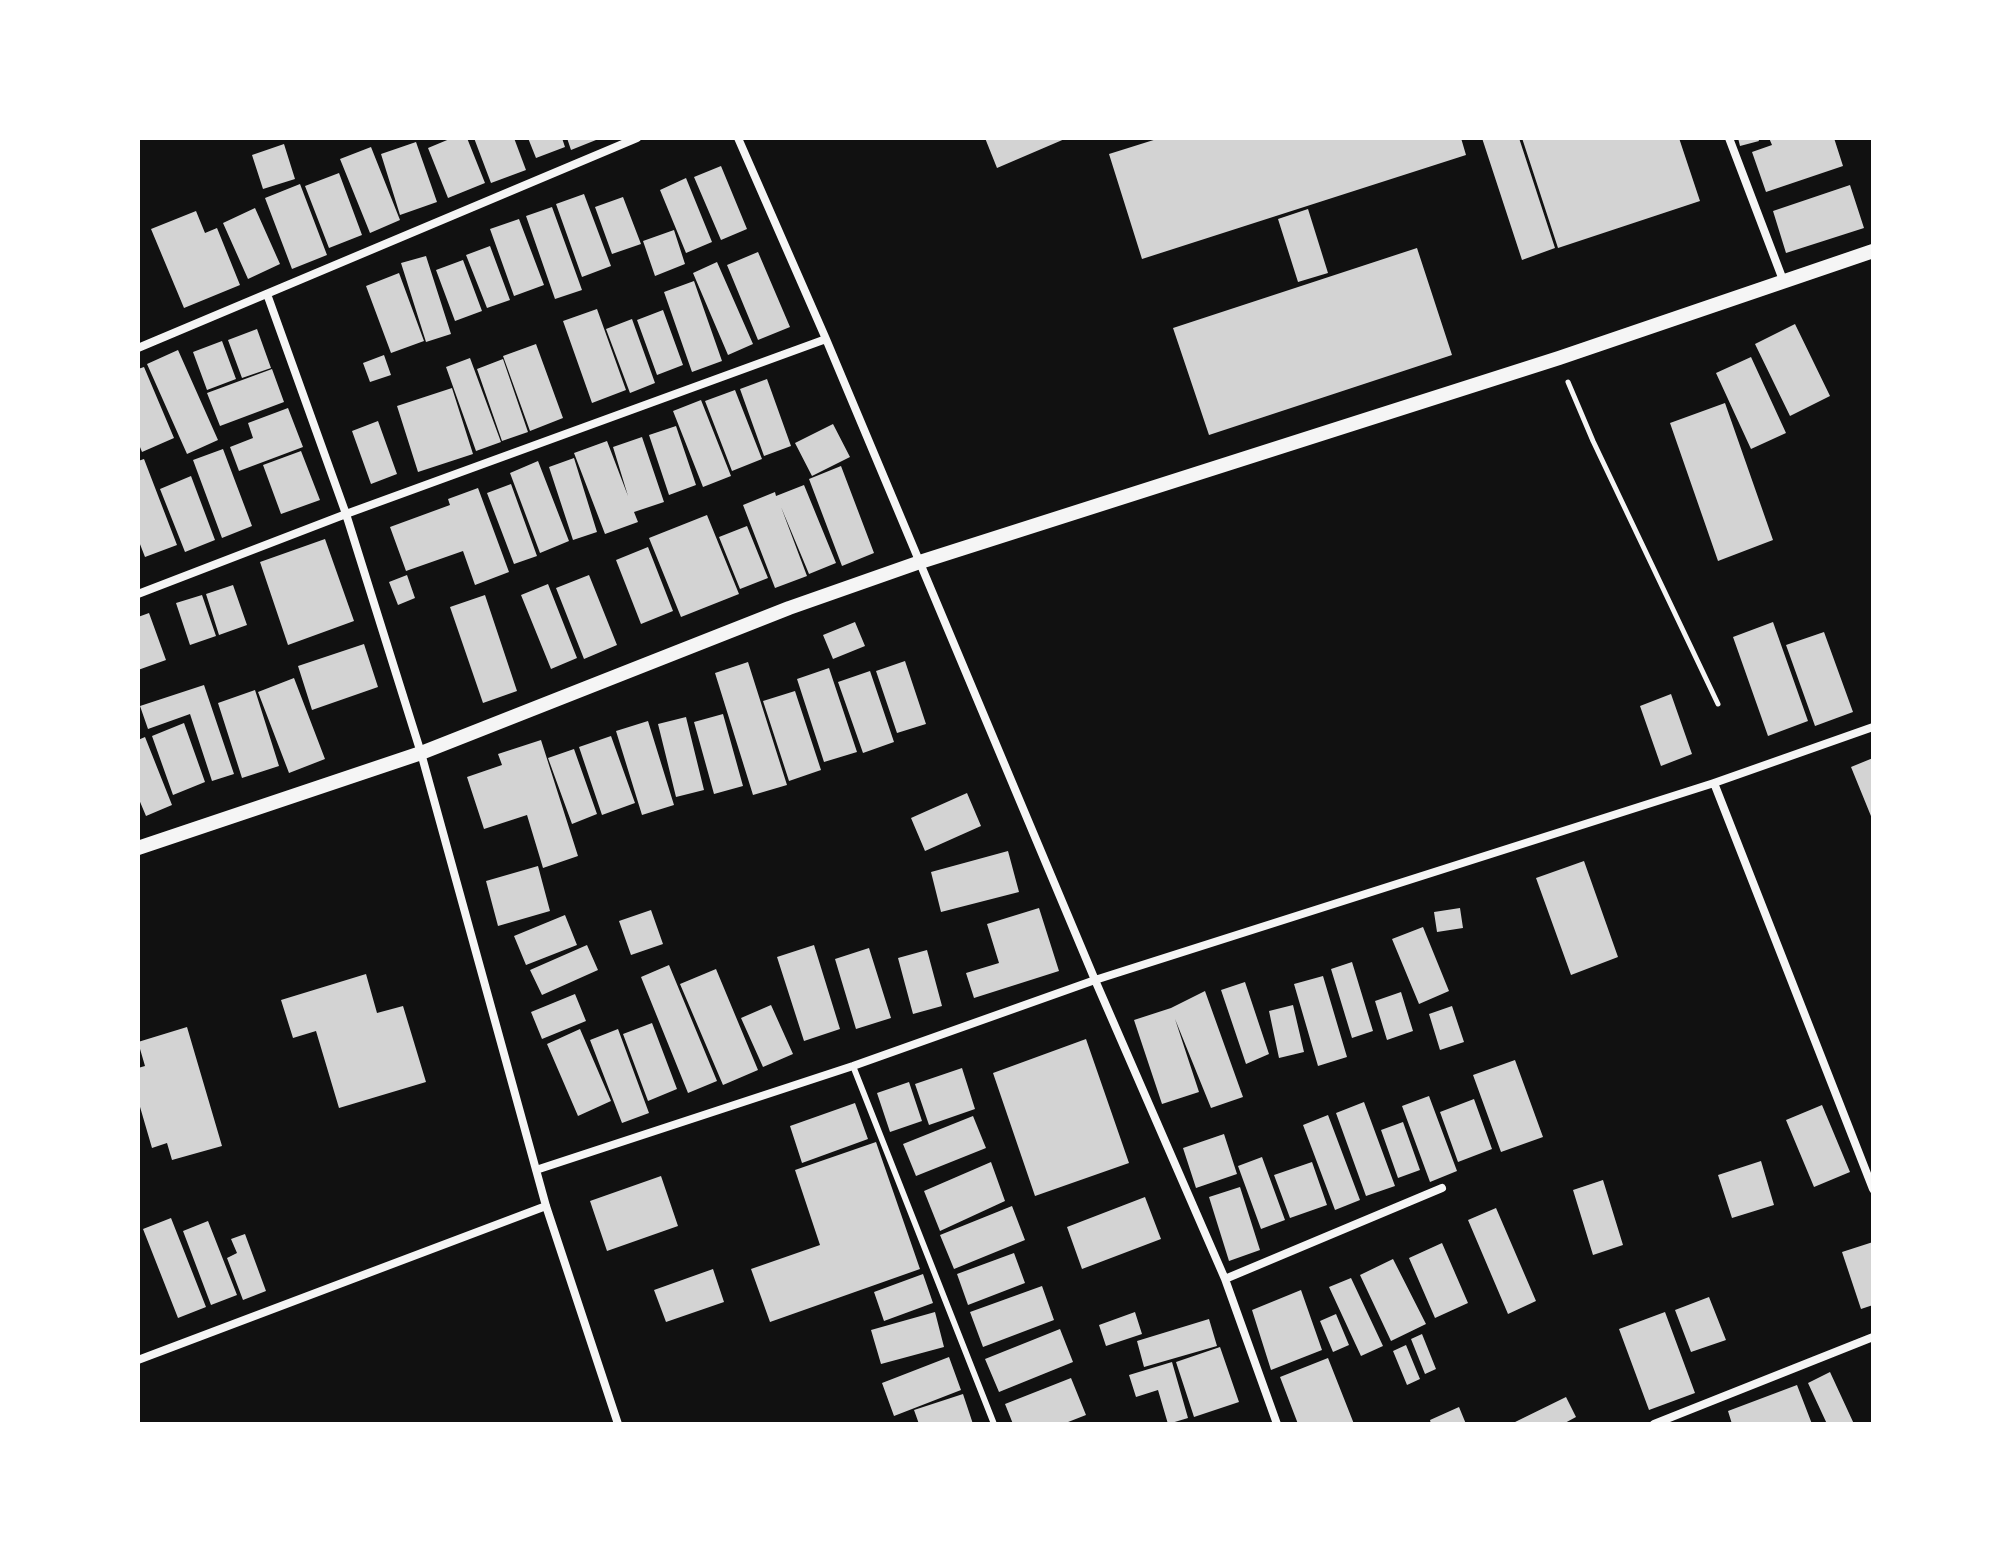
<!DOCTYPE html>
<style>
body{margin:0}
#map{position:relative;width:2011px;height:1562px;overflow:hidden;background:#111;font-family:Commissioner,sans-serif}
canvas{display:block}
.frame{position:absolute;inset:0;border:140px solid #fff;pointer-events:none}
</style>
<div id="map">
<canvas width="2011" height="1562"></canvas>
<div class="frame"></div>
</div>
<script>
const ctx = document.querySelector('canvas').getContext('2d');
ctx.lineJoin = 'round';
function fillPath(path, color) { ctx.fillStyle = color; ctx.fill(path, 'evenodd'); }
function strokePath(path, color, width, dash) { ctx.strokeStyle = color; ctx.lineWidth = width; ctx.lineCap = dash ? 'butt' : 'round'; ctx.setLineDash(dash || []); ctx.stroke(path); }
const building = new Path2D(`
 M452,138H467L485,183L448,198L428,148Z
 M474,138H514L526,170L491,183Z
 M528,138H562L565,147L536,158Z
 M567,138H601L571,150Z
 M985,138H1067L997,168Z
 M1160,138H1461L1466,155L1142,259L1109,154Z
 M1482,138H1519L1555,248L1522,260Z
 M1522,138H1679L1700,201L1558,248Z
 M1738,138H1758L1759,141L1740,146Z
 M1769,138H1834L1843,166L1766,192L1752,152L1772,145Z
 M416,142L437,202L400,215L381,154Z
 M284,144L295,179L263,189L252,155Z
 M371,147L400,220L370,233L340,159Z
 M721,166L747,229L721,240L694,177Z
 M339,173L362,235L329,248L305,186Z
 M686,178L712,242L686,253L660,190Z
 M300,184L327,255L292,269L265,198Z
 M1850,185L1864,228L1786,253L1773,211Z
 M584,194L611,266L582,277L556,204Z
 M623,197L641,244L612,254L595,207Z
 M552,207L582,290L555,299L526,216Z
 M255,208L280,264L248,279L223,223Z
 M1308,209L1328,273L1298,282L1278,219Z
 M196,211L205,233L217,228L240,285L184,308L151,229Z
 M519,219L544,285L514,296L490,229Z
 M674,230L685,264L655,276L643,241Z
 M490,246L510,300L487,308L466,255Z
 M1417,248L1452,355L1209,435L1173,328Z
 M758,252L790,327L758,340L727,265Z
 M426,256L451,334L426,342L401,263Z
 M463,260L482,311L455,321L436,270Z
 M717,262L753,344L728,355L693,273Z
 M399,273L424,341L391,353L366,286Z
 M694,281L722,361L692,372L664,292Z
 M597,309L626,390L592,403L563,321Z
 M663,310L683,365L657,375L637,320Z
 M632,319L655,383L630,393L606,329Z
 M1795,324L1830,396L1790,416L1755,344Z
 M257,329L271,368L242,378L228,340Z
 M222,341L236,379L207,390L193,352Z
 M536,344L563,418L530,431L503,356Z
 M178,350L218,440L187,454L147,364Z
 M384,355L391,375L370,382L363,363Z
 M1751,357L1786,433L1751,449L1716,373Z
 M470,358L501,442L476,451L446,367Z
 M503,359L528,432L502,441L477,369Z
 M144,367L174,438L142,452L138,442V369Z
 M272,369L284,402L220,426L207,393Z
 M767,379L791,446L764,456L740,389Z
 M452,388L473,454L418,472L397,406Z
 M735,390L762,459L732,471L705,401Z
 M701,400L731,476L703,487L673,411Z
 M1725,403L1773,540L1718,561L1670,423Z
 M288,408L303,447L239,471L230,447L253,438L248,423Z
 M378,421L397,474L371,484L352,431Z
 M833,424L850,457L812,476L795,443Z
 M676,426L696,485L669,495L649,435Z
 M642,437L664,502L634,512L638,522L605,534L574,453L607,441L628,496L613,447Z
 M223,449L252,526L222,538L193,460Z
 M301,451L320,500L281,514L263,465Z
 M574,458L597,532L573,540L549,467Z
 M144,459L177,545L145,557L138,539V461Z
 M538,461L569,541L540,553L510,473Z
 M841,466L874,553L842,566L809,479Z
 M191,476L215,540L185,552L160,489Z
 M511,484L537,556L514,564L487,493Z
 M804,485L836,563L809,574L781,507L807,576L775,588L743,505L775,492L776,496Z
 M478,488L509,572L475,585L463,551L406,571L390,527L450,505L448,499Z
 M707,515L739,594L681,617L649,538Z
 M747,526L768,578L740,589L719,537Z
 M325,539L354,621L288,645L260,562Z
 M648,547L673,611L641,624L616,560Z
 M407,575L415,598L398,605L389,582Z
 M589,575L617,645L584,659L556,588Z
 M548,584L577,658L551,669L521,595Z
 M233,585L247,625L219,635L206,594Z
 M202,595L216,636L190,645L176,603Z
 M485,595L517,691L483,703L450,607Z
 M149,613L166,660L138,670V617Z
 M855,622L865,646L833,659L823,635Z
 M1773,622L1808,721L1768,736L1733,637Z
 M1824,632L1853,712L1815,726L1786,645Z
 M364,644L378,687L312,710L298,666Z
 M905,661L926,724L897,733L876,671Z
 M748,662L787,785L753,795L715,673Z
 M829,668L857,752L824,762L797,679Z
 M870,671L894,742L863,753L838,682Z
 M294,678L325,759L289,773L258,692Z
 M204,685L234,774L212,781L190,714L148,729L140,706Z
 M255,690L279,766L242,778L218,703Z
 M795,691L821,770L789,781L763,701Z
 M1671,694L1692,754L1661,766L1640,706Z
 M723,714L743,786L714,794L694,722Z
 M686,717L704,790L676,797L658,724Z
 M648,721L674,805L642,815L616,731Z
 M184,723L205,782L173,795L152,736Z
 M611,736L635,803L602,815L579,747Z
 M145,737L172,805L146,816L138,797V740Z
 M541,740L578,856L543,868L527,815L484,829L467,777L502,765L498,754Z
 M574,749L597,814L572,824L548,758Z
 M1873,758V821L1851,767Z
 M967,793L981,826L925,851L911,818Z
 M1008,851L1019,892L941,912L931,872Z
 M1584,861L1618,957L1571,975L1536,878Z
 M538,866L550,911L498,926L486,881Z
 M1039,908L1059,971L974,998L966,973L999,963L987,924Z
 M1460,908L1463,928L1437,932L1434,912Z
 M651,910L663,944L631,955L619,921Z
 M565,915L577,945L526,965L514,936Z
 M1423,927L1449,991L1419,1004L1392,939Z
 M587,945L598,970L542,995L530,970Z
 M814,945L840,1029L804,1041L777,957Z
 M869,948L891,1018L856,1029L835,959Z
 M927,950L942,1006L913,1014L898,958Z
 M1352,962L1373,1031L1352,1038L1331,969Z
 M669,965L717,1081L688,1093L641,977Z
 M716,969L758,1070L723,1085L680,984Z
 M366,974L377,1013L403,1006L426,1082L339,1108L316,1031L293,1038L281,1000Z
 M1323,976L1347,1057L1318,1066L1294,984Z
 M1245,982L1269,1054L1246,1064L1221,990Z
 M1205,991L1243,1097L1211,1108L1175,1019L1199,1092L1162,1104L1134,1020L1171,1008Z
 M1401,992L1413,1031L1387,1040L1375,1001Z
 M575,994L586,1021L542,1039L531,1012Z
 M771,1005L793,1054L763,1067L741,1018Z
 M1293,1005L1304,1052L1279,1058L1269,1011Z
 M1452,1006L1464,1042L1440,1050L1429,1014Z
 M652,1023L677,1089L648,1101L623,1034Z
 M187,1027L222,1146L172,1160L167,1143L152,1148L138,1100V1068L145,1066L138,1042Z
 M580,1029L611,1101L578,1116L547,1044Z
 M618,1029L649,1113L622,1123L590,1040Z
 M1086,1039L1129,1163L1035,1196L993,1073Z
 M1515,1060L1543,1137L1501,1152L1473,1075Z
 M962,1068L975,1109L929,1125L915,1084Z
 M909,1082L922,1121L890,1132L877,1093Z
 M1429,1096L1457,1171L1430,1182L1402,1106Z
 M1474,1099L1492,1149L1458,1162L1440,1112Z
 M1364,1102L1395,1186L1366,1196L1336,1113Z
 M855,1103L868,1139L802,1163L790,1126Z
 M1822,1105L1850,1172L1814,1187L1786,1120Z
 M1328,1115L1360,1200L1335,1210L1303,1125Z
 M973,1116L986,1148L916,1176L903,1144Z
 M1403,1122L1420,1170L1398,1178L1381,1130Z
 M1224,1134L1237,1174L1196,1188L1183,1148Z
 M876,1142L920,1269L770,1322L751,1269L820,1245L795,1170Z
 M1262,1157L1285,1220L1261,1229L1238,1166Z
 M1761,1161L1774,1205L1732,1218L1718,1175Z
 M991,1162L1005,1201L940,1231L924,1191Z
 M1312,1162L1327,1205L1290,1218L1274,1175Z
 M661,1176L678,1226L607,1251L590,1201Z
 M1603,1180L1623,1245L1593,1255L1573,1190Z
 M1240,1187L1260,1250L1229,1261L1209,1197Z
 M1145,1197L1161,1239L1082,1269L1067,1227Z
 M1012,1206L1025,1240L954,1269L940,1235Z
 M1496,1208L1536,1301L1508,1314L1468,1220Z
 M171,1218L206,1307L178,1318L143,1229Z
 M208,1221L237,1295L211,1305L183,1231Z
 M245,1234L266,1291L243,1300L227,1258L237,1253L231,1239Z
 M1873,1242V1305L1861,1309L1842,1252Z
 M1442,1243L1468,1303L1435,1318L1409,1258Z
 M1014,1253L1025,1283L968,1305L957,1274Z
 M1393,1259L1426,1324L1391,1341L1360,1275Z
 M713,1269L724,1302L666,1322L654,1290Z
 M923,1274L933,1303L884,1321L874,1292Z
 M1351,1278L1383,1346L1361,1356L1329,1287Z
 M1042,1286L1054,1320L983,1347L970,1312Z
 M1301,1290L1322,1350L1271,1370L1252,1310Z
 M1709,1297L1726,1340L1691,1352L1675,1310Z
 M935,1312L944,1347L881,1364L871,1330Z
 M1135,1312L1142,1334L1106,1346L1099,1325Z
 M1665,1312L1695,1393L1649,1410L1619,1329Z
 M1336,1314L1349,1345L1333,1352L1320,1321Z
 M1209,1319L1217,1346L1144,1367L1137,1341Z
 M1060,1329L1073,1362L999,1392L985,1359Z
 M1422,1334L1436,1369L1425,1374L1411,1339Z
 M1406,1345L1420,1379L1407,1385L1393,1351Z
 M1220,1347L1239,1402L1194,1417L1176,1362Z
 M949,1357L961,1390L894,1416L882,1383Z
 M1328,1358L1354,1424H1298L1280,1377Z
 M1172,1362L1188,1418L1168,1424L1158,1390L1136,1397L1129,1375Z
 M1830,1372L1854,1424H1827L1808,1383Z
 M1071,1378L1086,1415L1063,1424H1013L1005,1404Z
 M1797,1385L1812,1424H1732L1728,1411Z
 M963,1394L973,1424H919L914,1410Z
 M1566,1397L1576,1417L1563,1424H1511Z
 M1459,1407L1466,1424H1431L1430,1420Z`);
const path = new Path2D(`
 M1568,382L1593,441L1718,704`);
const service = new Path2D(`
 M853,1066L994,1424`);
const minor = new Path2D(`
 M738,138L826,339L1095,980L1225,1279L1277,1424
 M1729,138L1783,280
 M267,294L346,514L421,753L546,1206L618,1424
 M138,348L637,138
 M138,594L346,514L826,339
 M1714,783L1873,1189
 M536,1170L853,1066L1095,980L1714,783L1873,727
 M1225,1279L1442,1188
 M138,1360L546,1206
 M1654,1424L1873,1337`);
const tertiary = new Path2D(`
 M138,848L421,753L789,608L920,562L1559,358L1873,251`);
fillPath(building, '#d3d3d3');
strokePath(path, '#f5f5f5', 5);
strokePath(service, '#f5f5f5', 6);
strokePath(minor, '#f5f5f5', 8);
strokePath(tertiary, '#f5f5f5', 14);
</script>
